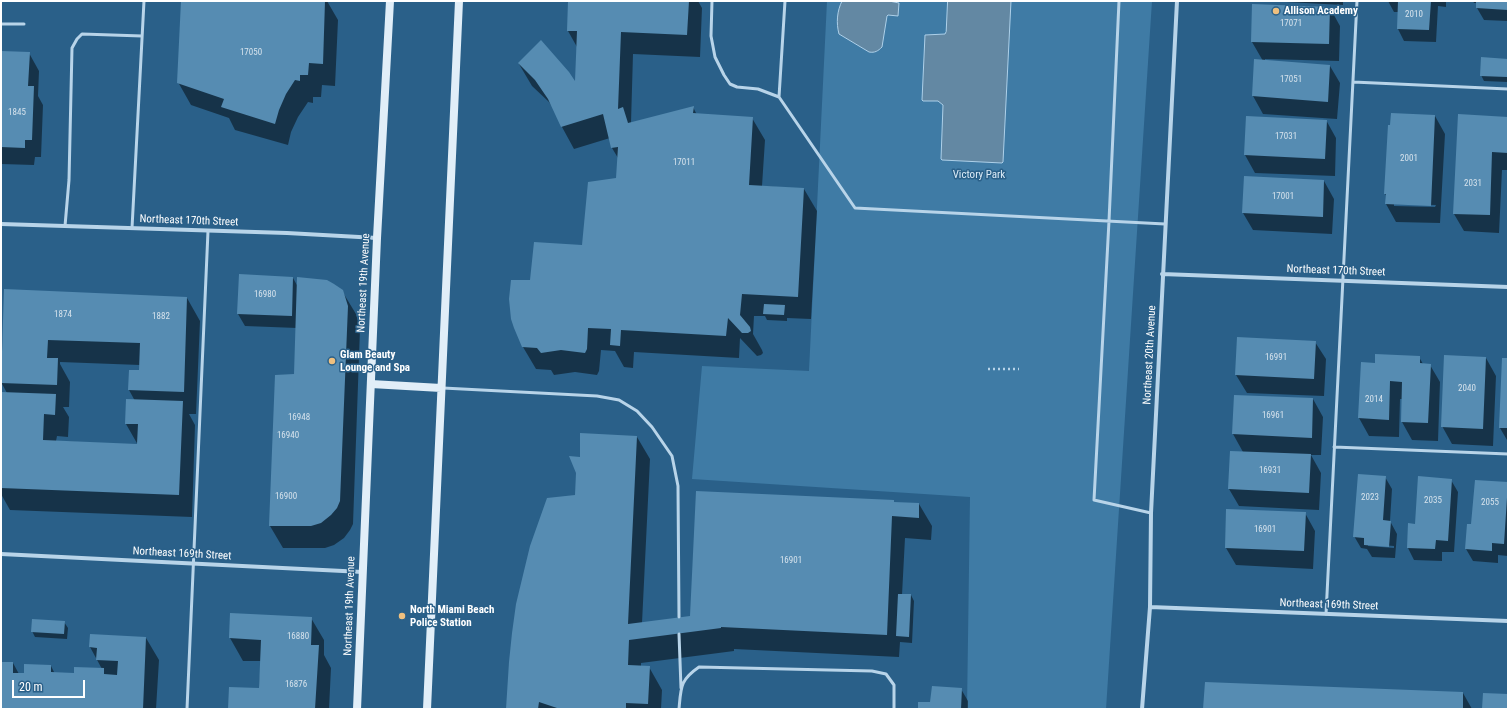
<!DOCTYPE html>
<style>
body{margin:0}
#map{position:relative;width:1509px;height:710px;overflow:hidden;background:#2a6089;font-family:"Roboto Condensed",sans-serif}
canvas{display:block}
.frame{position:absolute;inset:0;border:2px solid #fff;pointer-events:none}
.scale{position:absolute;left:12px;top:680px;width:73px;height:18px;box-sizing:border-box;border:2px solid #fff;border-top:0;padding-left:5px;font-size:12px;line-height:14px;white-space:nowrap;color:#fff;-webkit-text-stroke:3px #2a6089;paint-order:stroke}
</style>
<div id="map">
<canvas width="1509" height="710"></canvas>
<div class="frame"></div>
<div class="scale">20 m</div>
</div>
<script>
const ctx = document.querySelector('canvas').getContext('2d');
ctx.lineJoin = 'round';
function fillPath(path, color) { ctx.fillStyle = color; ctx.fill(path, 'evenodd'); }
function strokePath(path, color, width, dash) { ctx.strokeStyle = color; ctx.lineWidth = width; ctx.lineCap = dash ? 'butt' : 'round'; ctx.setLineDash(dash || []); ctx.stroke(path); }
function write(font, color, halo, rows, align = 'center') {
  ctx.font = font + ' "Roboto Condensed",sans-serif'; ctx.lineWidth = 3; ctx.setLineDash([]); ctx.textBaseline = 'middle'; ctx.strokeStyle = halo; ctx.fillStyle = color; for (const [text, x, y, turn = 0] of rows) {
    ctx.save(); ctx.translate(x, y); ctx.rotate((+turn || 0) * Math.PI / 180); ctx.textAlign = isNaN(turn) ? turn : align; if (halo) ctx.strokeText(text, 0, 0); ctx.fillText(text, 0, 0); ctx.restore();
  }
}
const green = new Path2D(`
 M827,1H1152L1106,709H967L970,497L692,479L702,366L809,371Z`);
const water = new Path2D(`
 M842,1H889L899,3L898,16L888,15L887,16L882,47C878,51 875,53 869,52L839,34C836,23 837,11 842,1Z
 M948,1H1011L1003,162L1002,163L942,160L941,159L943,105L938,101H923L922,100L925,35L945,34L946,32Z`);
const shadow = new Path2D(`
 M182,1H327L338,20L335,86L322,85L321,97H313V103L308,102L298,117L291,132L288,145L235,130L229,118L191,105L178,82Z
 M567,1H698L702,8L700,57L633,54L631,123L693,107L697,115L752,118L765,140L762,186L804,189L817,211L811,319L787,318V321L767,320L765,316H754L753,334L762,350L763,353L761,355L757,356L740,338L739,358L634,352L633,368L624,367L615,351L601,350L599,371L597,375L575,372L554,375L551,370L536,369L523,347L530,281L583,246L617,179L618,158L612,148L610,138L574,149L562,127L554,109L549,102L532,86L519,64L576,84L577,47L568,31L569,4Z
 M1267,1H1343V5Z
 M1388,1H1446V7L1438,6L1436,42L1404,41L1398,29V12H1394Z
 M1473,1H1508V21L1484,20L1477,8V3H1474Z
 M1330,8L1340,26L1339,61L1265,59V61L1330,66L1340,83L1337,119L1263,114L1253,96L1263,61L1252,42Z
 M1,52L29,53L39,71L38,96L43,105L41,157H35L34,165L1,164Z
 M1507,60L1508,82L1484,81L1481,75Z
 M1435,116L1445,134L1440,223L1396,222L1386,204L1387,196L1385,194ZM1394,204L1436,205L1435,207L1394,206Z
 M1508,118V170H1502L1499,233L1464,231L1454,214Z
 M1326,120L1336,138L1335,176L1255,173L1245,155Z
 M1324,181L1334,199L1332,234L1253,230L1243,213Z
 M293,278L298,287L342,291L356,314L360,329L353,524L350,530L344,538L334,545L325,548H283L270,526L295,375L297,328L245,326L238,314Z
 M5,290L187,298L200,321L196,414H189L195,425L192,517L10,510L1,494V393H7L1,382ZM60,362L140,365L139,371L129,390L135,401L126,424L138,445L56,441L57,436L68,437L69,417L63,407H69L70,382L60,364Z
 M1238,338L1315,342L1326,359L1324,396L1247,393L1236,375Z
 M1419,357L1423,364L1430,365L1440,382L1438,441L1412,440L1402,422L1403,399H1400L1399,437L1369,436L1359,418L1362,363L1376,364Z
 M1486,358L1496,376L1493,446L1452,444L1442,426Z
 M1508,359V440H1507L1500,428Z
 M1235,396L1313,399L1323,417L1321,455H1311L1321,473L1319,510L1239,506L1229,489L1243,452L1233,434Z
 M637,437L650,459L642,623L691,617L894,503L919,504L932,526L931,540L905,538L902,595H911L914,601L912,643L900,642L899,657L734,649V651L641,663V667H649L662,690L661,709H508L576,496L580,458Z
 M1385,477L1392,489L1390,521L1397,534L1395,558L1372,557L1367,549L1361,548L1354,536ZM1368,544L1394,546V548L1368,546Z
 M1451,480L1458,492L1454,552H1442V561L1414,560L1408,548L1416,525Z
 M1507,483L1508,556L1498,555V563L1473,561L1466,549L1472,525Z
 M1305,513L1315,531L1313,569L1236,565L1226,548Z
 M231,614L311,618L324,640V655L331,668L329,709H229L259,689L261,661H243L230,638Z
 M64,622L68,628L67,639L35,637L32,631Z
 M91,635L146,638L159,660L156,709H1V663H13L19,674H25L51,666L55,674H74L102,669L90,647Z
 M961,689L968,701V709H919Z
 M1463,693L1472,709H1204Z`);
const building = new Path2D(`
 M181,1H325L323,64L309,63L308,75H300V81L295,80L286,94L279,110L275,124L221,107L224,99L177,83Z
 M568,1H689L687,35L621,32L618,109L623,107L628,123L694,106L693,113L753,117L749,185L804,188L798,297L742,294L740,315L750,327L751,331L748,333H742L728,318L726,336L621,330L620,346L610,345L611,329L588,328L587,349L585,353L561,350L541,353L537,348L522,347L514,328L511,319L509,299L511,280H530L534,242L582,245L588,182L616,178L618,147L611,148L603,114L561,127L548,99L535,80L518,63L541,40L569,72L575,81L577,31H567Z
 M1398,1H1431L1429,30L1397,29Z
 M1476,1H1508V10L1476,8Z
 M1252,4L1330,7L1329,44L1251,42Z
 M1,51L30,52L28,86H34L32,140H25V148L1,147Z
 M1481,57L1508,59L1507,77L1480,76Z
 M1254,59L1330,65L1328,102L1252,96Z
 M1391,113L1435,115L1431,206L1385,204L1386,194H1384L1388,125H1390Z
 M1458,114L1508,117V153L1492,152L1490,215L1453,214Z
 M1246,116L1327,120L1325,159L1244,155Z
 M1244,176L1324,180L1323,217L1242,213Z
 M239,274L293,277L292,316L237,314Z
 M297,277L327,280L334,284L343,290L348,306L340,501L337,508L331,515L321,523L311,526H269L275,375L294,374Z
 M4,289L187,297L184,392L128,390L129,370H139L140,343L48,340L47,358H58L57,385L1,383Z
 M764,304L785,305L784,315L763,314Z
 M1237,337L1316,341L1314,379L1235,375Z
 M1375,354L1420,356V363L1431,364L1428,423L1401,422L1402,382L1390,381L1389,420L1358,418L1361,362L1375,363Z
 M1444,355L1486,357L1483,429L1441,427Z
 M1502,358H1508V428H1499Z
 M1,392L56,394L55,415L44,414L43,440L137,444L138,424H125L126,399L183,401L179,495L1,488Z
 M1234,395L1313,398L1312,438L1232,434Z
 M580,433L637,436L628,624L690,616L696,491L894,500V502L919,503V518L892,516L887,635L721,627V628L629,640L628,665L650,666L648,704L626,703V709H560L539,702L538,709H506L509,662L512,633L516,604L530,546L547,498L575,495L576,473L569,456L580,457Z
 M1230,451L1311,454L1309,493L1228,489Z
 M1358,474L1386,476L1383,520L1391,521L1389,547L1364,545V538L1353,537Z
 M1418,476L1452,479L1448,541L1436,540L1435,549L1407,548L1408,523L1415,524Z
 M1475,480L1508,482L1504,544L1492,543V551L1465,549L1467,524H1471Z
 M1226,509L1306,512L1304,551L1225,548Z
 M898,594H911L909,637L896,636Z
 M230,613L312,617L311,645H319L315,709H228L229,687L259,688L261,640L229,638Z
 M32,619L65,621L64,634L31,632Z
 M90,634L146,637L143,709H1V662H13V673H24V664L51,665V672L74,673V667L104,668V674L117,675L118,661L96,660L97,648L89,647Z
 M1205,682L1463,692V709H1203Z
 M932,686L962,688L961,709H918V702H930Z
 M1483,693L1508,694V709H1482Z`);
const path = new Path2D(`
 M988,369H1019`);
const lane = new Path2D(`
 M712,1L711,36L715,57L724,75L730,84L737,87L758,89L779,97L855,208L1165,224
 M1119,1L1109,221L1094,500L1151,513
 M1,24H24
 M1353,82L1508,89
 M779,97L785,1
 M65,226L69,180L72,48L77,39L82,34L142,36
 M132,228L144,1
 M443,388L597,396L619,400L637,411L652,427L672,456L678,486L679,617
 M1334,447L1508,454
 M1326,614L1357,1
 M679,634L681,688
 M187,709L208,231
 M679,709C681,687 680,680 699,667L872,671L886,674L894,685V709`);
const street = new Path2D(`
 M1,224L287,233L377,238
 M1162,274L1508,287
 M1,554L363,572
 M1150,607L1508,621
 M1142,709L1150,607L1151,513L1177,1`);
const secondary = new Path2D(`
 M371,384L441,388
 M357,709L377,238L390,1
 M427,709L459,1`);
const markers = [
 [1276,11,4,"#efc07f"],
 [332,361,4,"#efc07f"],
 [402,616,4,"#efc07f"]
];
const numberNames = [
 ["2010",1414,15],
 ["17071",1291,24],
 ["17050",251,53],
 ["17051",1291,80],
 ["1845",17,113],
 ["17031",1286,137],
 ["2001",1409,159],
 ["17011",684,163],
 ["2031",1473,184],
 ["17001",1283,197],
 ["16980",265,295],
 ["1874",63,315],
 ["1882",161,317],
 ["16991",1276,358],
 ["2040",1467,389],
 ["2014",1374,400],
 ["16961",1273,416],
 ["16948",299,418],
 ["16940",288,436],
 ["16931",1270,471],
 ["16900",286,497],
 ["2023",1370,498],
 ["2035",1433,501],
 ["2055",1490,503],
 ["16901",1265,530],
 ["16901",791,561],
 ["16880",298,637],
 ["16876",296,685]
];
const poiNames = [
 ["Allison Academy",1284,11],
 ["Glam Beauty",340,355],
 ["Lounge and Spa",340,368],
 ["North Miami Beach",410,610],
 ["Police Station",410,623]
];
const parkNames = [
 ["Victory Park",979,175]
];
const streetNames = [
 ["Northeast 170th Street",189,221,2],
 ["Northeast 170th Street",1336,271,2],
 ["Northeast 19th Avenue",364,283,-87],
 ["Northeast 20th Avenue",1150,355,-87],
 ["Northeast 169th Street",182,554,3],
 ["Northeast 169th Street",1329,605,2],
 ["Northeast 19th Avenue",350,606,-88]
];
fillPath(green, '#3f7ba5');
fillPath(water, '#6388a3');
strokePath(water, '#add0e9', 1);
fillPath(shadow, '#0007');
fillPath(building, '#568cb2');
strokePath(path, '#b8d4e9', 2.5, [2, 3]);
strokePath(lane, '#b8d4e9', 3);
strokePath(street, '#b8d4e9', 4);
strokePath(secondary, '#e1eef8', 8);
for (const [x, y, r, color] of markers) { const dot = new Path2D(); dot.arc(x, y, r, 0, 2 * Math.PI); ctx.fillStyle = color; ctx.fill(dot); strokePath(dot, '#2a6089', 1.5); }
write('9px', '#d5e2ec', null, numberNames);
write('bold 11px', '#fff', '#2a6089', poiNames, 'left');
write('11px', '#dbebf7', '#2a6089', parkNames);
write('11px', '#fff', '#2a6089', streetNames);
</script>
